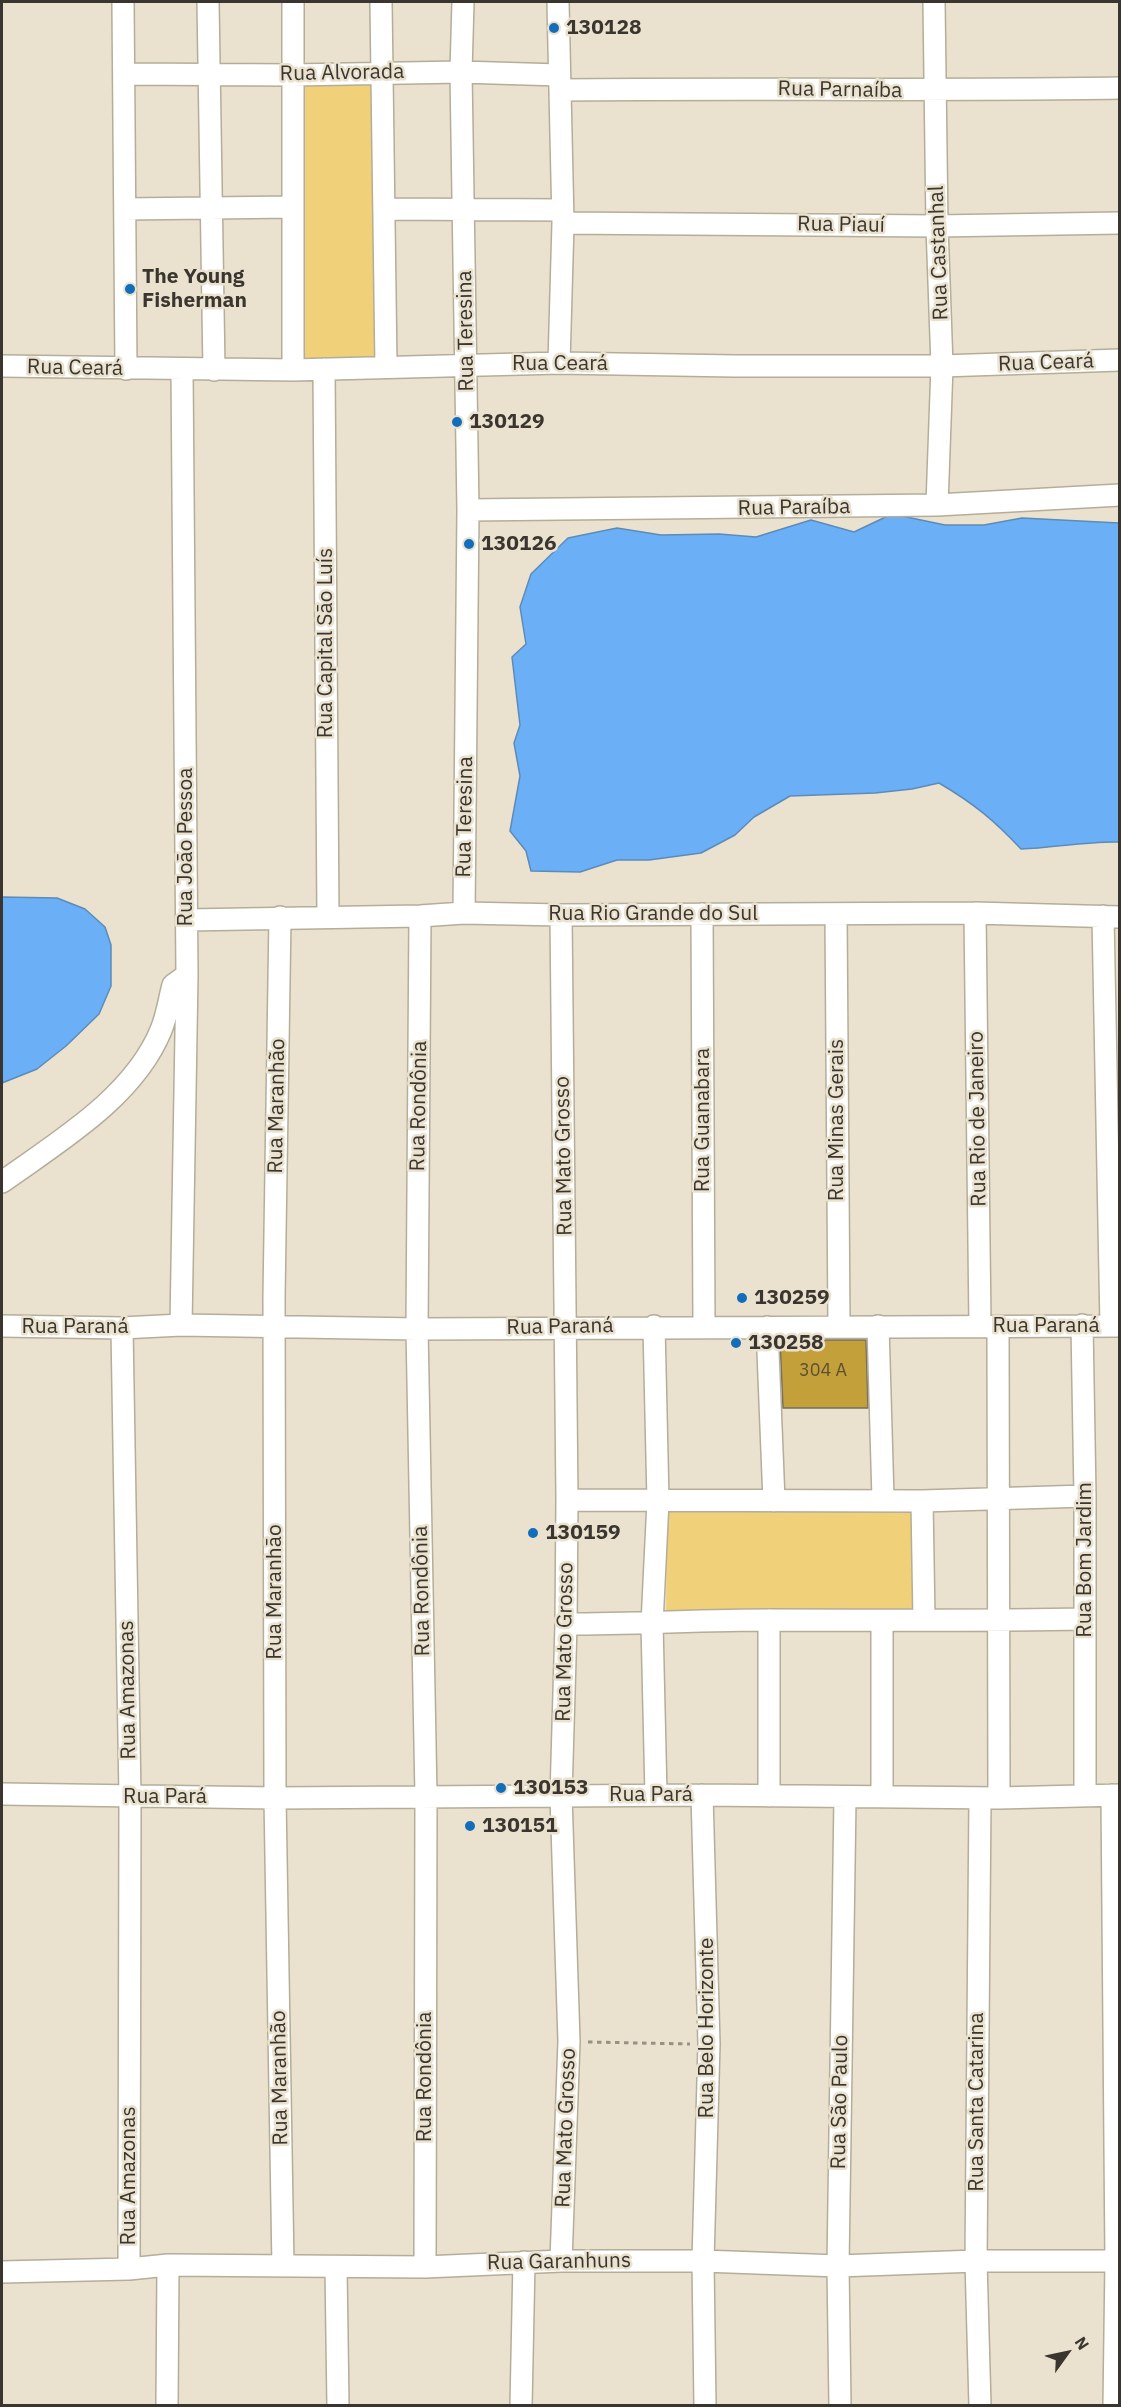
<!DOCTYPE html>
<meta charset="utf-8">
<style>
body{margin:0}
#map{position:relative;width:1121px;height:2407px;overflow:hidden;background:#eae2ce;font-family:"IBM Plex Sans",sans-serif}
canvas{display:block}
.frame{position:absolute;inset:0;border:3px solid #3a362f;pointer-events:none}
.north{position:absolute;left:1037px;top:2323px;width:60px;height:60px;-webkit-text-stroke:4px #eae2ce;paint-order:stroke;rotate:57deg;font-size:16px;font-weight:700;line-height:24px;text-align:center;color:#3a362f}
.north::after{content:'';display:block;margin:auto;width:21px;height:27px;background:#3a362f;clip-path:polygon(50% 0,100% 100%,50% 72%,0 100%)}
</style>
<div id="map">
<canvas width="1121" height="2407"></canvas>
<div class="frame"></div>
<div class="north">N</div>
</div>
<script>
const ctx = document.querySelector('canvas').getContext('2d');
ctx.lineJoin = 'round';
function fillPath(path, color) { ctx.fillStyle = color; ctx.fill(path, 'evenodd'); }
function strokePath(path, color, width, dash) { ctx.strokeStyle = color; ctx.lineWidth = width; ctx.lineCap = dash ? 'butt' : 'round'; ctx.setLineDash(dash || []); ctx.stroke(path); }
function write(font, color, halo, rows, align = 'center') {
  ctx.font = font + ' "IBM Plex Sans",sans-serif'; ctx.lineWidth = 5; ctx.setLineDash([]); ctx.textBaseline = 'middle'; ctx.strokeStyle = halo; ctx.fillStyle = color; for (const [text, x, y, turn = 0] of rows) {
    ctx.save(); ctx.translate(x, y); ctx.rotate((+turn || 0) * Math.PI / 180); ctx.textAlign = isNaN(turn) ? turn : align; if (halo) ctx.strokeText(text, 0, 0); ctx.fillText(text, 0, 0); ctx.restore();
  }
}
const green = new Path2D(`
 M373,80L376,362L295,363L292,81Z
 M667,1507H916L921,1622H666Z`);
const water = new Path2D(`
 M892,514L945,525H984L1022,518L1119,523V842C1087,841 1053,848 1021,849C994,820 973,803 939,783L912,789L875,793L790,796L754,817L735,835L701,853L649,860H617L580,872L531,871L526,851L510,831L520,776L514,743L520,725L512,657L526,644L520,607L531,574L568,538L617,528L661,535L719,534L756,537L811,520L854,532Z
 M2,897L57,898L85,909L105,927L111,945V986L99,1014L66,1046L37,1069L2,1083Z`);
const building = new Path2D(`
 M780,1340H866L868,1408H783Z`);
const path = new Path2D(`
 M588,2042L690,2044`);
const minor = new Path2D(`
 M123,2L126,369
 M208,2L214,370
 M381,2L386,367
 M463,2L461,72L468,510L464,913
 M558,2L563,223L559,363
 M934,2L937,226L942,366L937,505
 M124,74L293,75L461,72L559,75
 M560,90C746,88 933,91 1120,88
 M125,209L293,207
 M384,209L562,210
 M563,223L937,226L1120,223
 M2,366L293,370L559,363L735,366H942L1120,360
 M324,369L328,917
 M293,370V2
 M468,510L937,505L1120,495
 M975,913L980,1325
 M702,914L704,1326
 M836,914L839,1326
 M561,915L567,1500L566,1624L561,1796L569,2041L561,2261
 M420,916L417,1329L426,1796L425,2267
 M1103,916L1111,1326
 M280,917L274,1297L275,1798L283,2266
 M187,920L420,916L464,913L561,915L975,913L1120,917
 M2,1182C58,1142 134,1097 161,1030C167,1016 169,1000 173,985L187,975
 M181,1325L187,975L182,370
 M1082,1325L1085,1496V1796
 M2,1326L122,1328L181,1325L417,1329L1120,1326
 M654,1326L658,1501L652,1624L656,1795
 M878,1326L883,1499
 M998,1326L999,1798
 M767,1327L774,1501
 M122,1328L130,1797L129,2269
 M567,1500L922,1501L1085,1496
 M922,1501L924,1620
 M566,1624C635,1624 703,1620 771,1620C876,1620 981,1621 1085,1619
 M2,1794L275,1798L702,1795L999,1798L1120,1795
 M702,1795L709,2044L703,2261L705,2406
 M1112,1795L1116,2261L1114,2406
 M769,1796V1620
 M882,1797V1621
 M980,1798L976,2261L980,2406
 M336,2267L338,2406
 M2,2272L129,2269L168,2265L425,2267L561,2261H703L838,2266L976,2261H1116
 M167,2406L168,2265
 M521,2406L524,2262
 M840,2406L838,2266L845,1798`);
const markers = [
 [554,28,6,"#126ebb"],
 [130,289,6,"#126ebb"],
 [457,422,6,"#126ebb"],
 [469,544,6,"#126ebb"],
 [742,1298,6,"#126ebb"],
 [736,1343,6,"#126ebb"],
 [533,1533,6,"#126ebb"],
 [501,1788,6,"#126ebb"],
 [470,1826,6,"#126ebb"]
];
const numberNames = [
 ["304 A",823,1371]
];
const poiNames = [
 ["130128",566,28],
 ["The Young",142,277],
 ["Fisherman",142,301],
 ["130129",469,422],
 ["130126",481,544],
 ["130259",754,1298],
 ["130258",748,1343],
 ["130159",545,1533],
 ["130153",513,1788],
 ["130151",482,1826]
];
const streetNames = [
 ["Rua Alvorada",342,73,-1],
 ["Rua Parnaíba",840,90,1],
 ["Rua Piauí",841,225,1],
 ["Rua Castanhal",939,253,-92],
 ["Rua Teresina",466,331,-91],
 ["Rua Ceará",1046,363,-2],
 ["Rua Ceará",560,364],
 ["Rua Ceará",75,368,1],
 ["Rua Paraíba",794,508,-1],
 ["Rua Capital São Luís",326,643,-90],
 ["Rua Teresina",465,817,-89],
 ["Rua João Pessoa",186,847,-90],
 ["Rua Rio Grande do Sul",653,914],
 ["Rua Maranhão",277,1106,-89],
 ["Rua Rondônia",419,1106,-89],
 ["Rua Rio de Janeiro",978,1119,-91],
 ["Rua Guanabara",703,1120,-90],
 ["Rua Minas Gerais",837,1120,-90],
 ["Rua Mato Grosso",564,1156,-91],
 ["Rua Paraná",1046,1326],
 ["Rua Paraná",75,1327],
 ["Rua Paraná",560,1327,-1],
 ["Rua Bom Jardim",1085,1560,-90],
 ["Rua Rondônia",422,1591,-91],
 ["Rua Maranhão",275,1592,-90],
 ["Rua Mato Grosso",565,1642,-89],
 ["Rua Amazonas",128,1690,-91],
 ["Rua Pará",651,1795],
 ["Rua Pará",165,1797],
 ["Rua Belo Horizonte",707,2028,-90],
 ["Rua Rondônia",425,2077,-90],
 ["Rua Maranhão",280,2078,-91],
 ["Rua São Paulo",840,2102,-89],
 ["Rua Santa Catarina",977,2102,-90],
 ["Rua Mato Grosso",566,2128,-88],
 ["Rua Amazonas",129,2176,-90],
 ["Rua Garanhuns",559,2262,-1]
];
fillPath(green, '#f0d079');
fillPath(water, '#6bb0f6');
strokePath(water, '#5c8bba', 1.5);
fillPath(building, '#c3a03a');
strokePath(building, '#766f5e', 1.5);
strokePath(minor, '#b4ad99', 24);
strokePath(path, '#979183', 3, [4.5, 4.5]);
strokePath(minor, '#fff', 21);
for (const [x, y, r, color] of markers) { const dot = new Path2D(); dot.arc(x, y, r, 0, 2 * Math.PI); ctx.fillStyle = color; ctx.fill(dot); strokePath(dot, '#eae2ce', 2); }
write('18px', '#5c5032', null, numberNames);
write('bold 21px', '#3a362f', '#eae2ce', poiNames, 'left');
write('21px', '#3a362f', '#eae2ce', streetNames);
</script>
